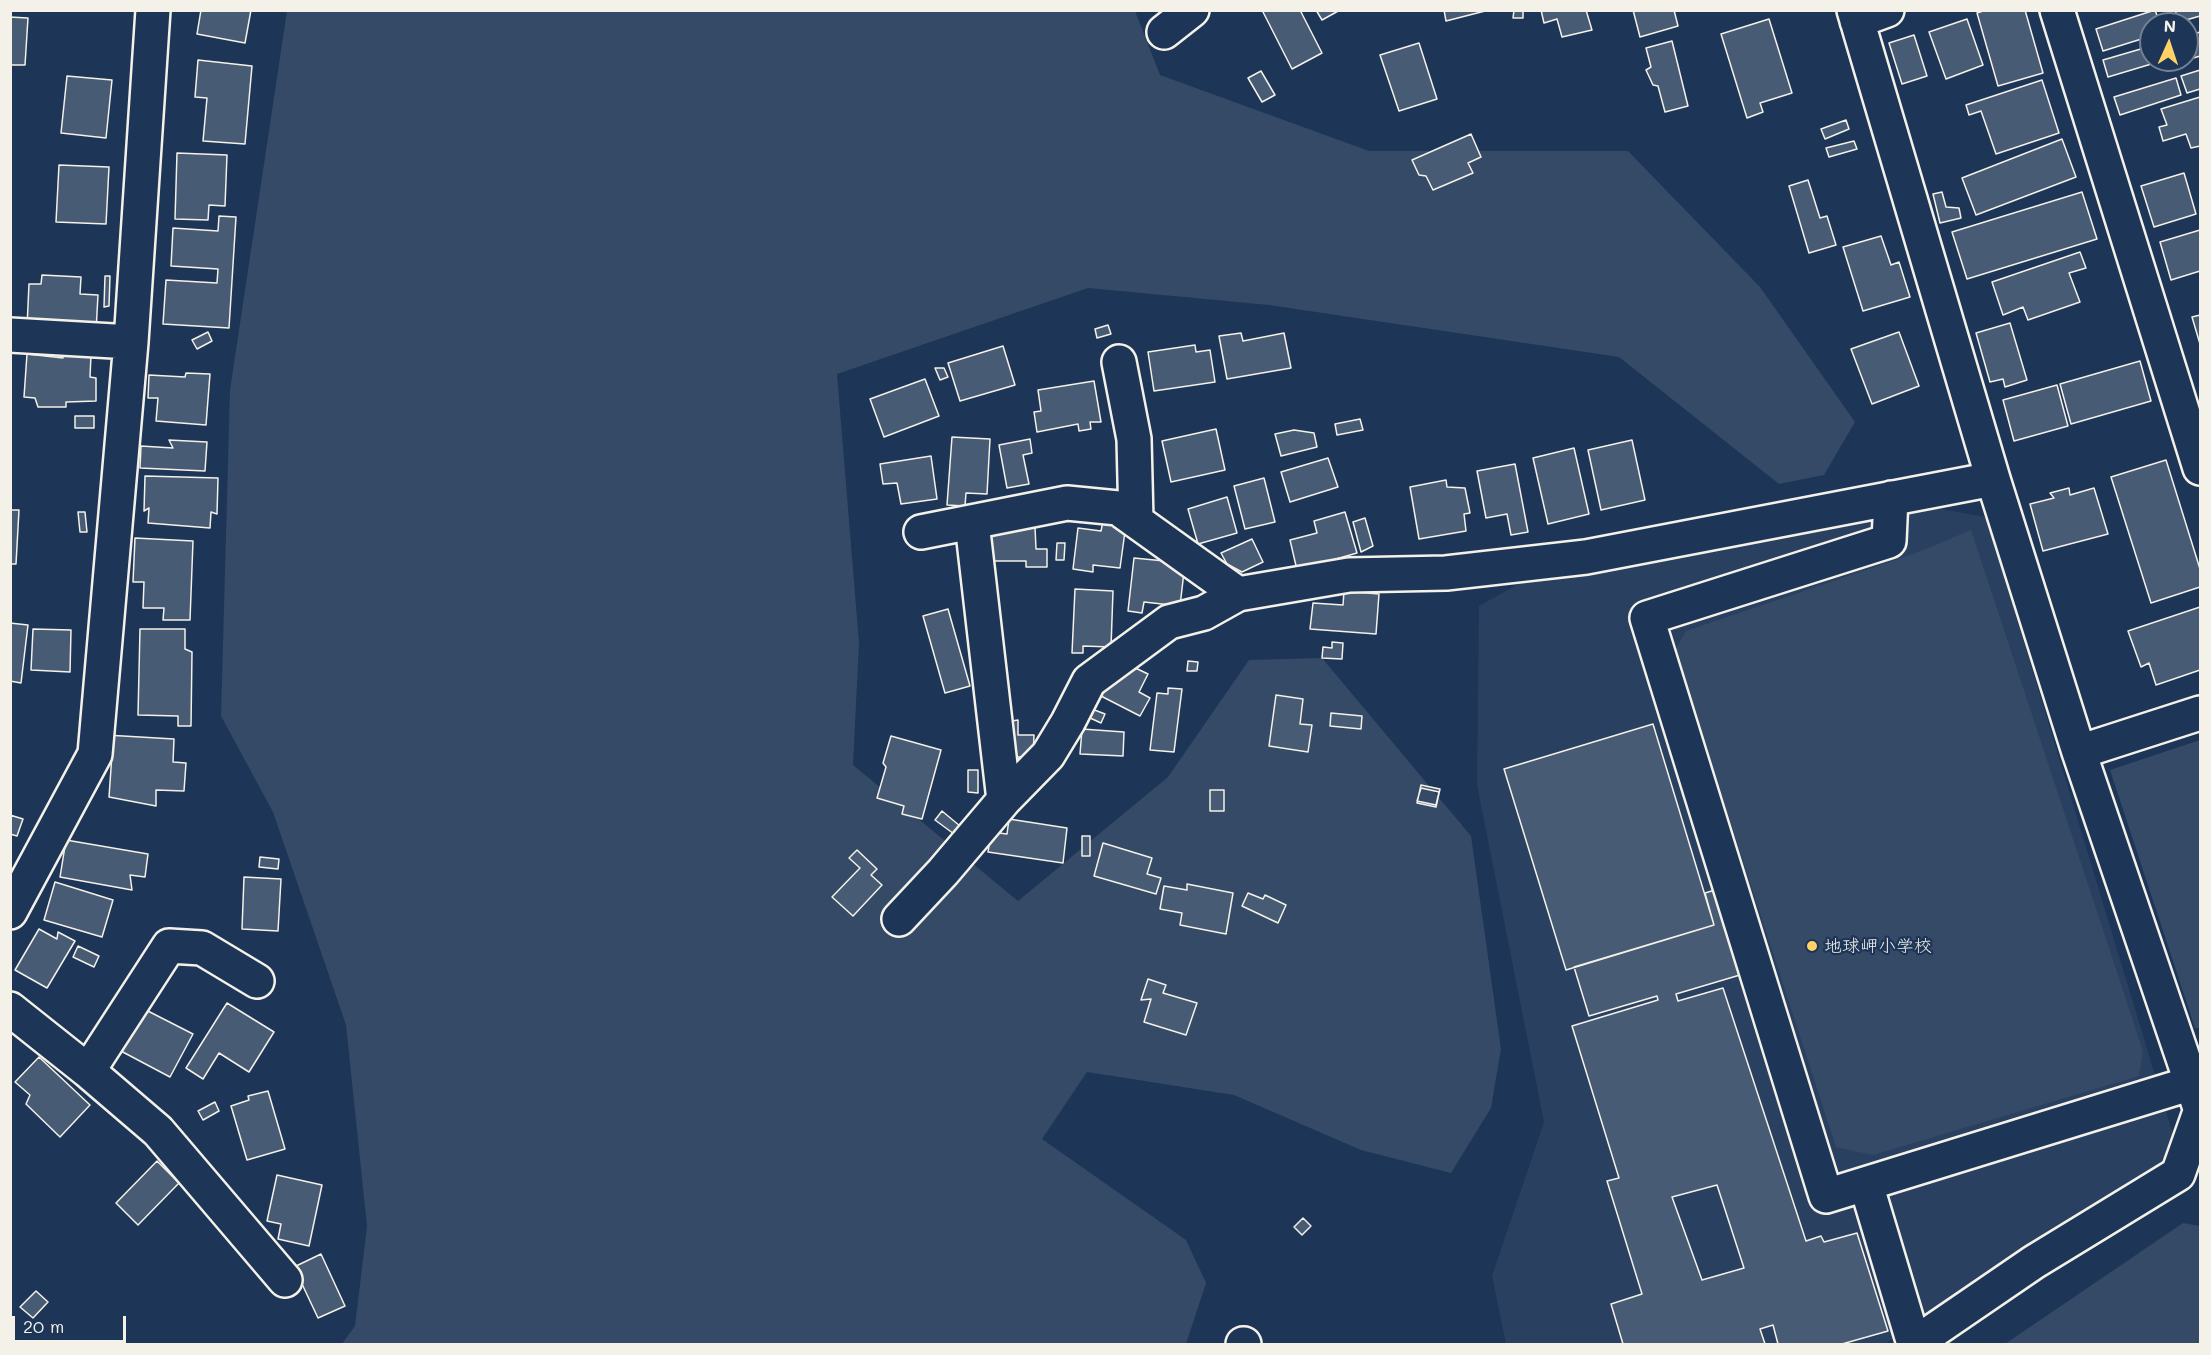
<!DOCTYPE html>
<meta charset="utf-8">
<style>
body{margin:0}
#map{position:relative;width:2211px;height:1355px;overflow:hidden;background:#1d3557;font-family:Mali,sans-serif}
canvas{display:block}
.frame{position:absolute;inset:0;border:12px solid #f4f1e8;pointer-events:none}
.north{position:absolute;left:2139px;top:12px;width:60px;height:60px;box-sizing:border-box;background:#1d3557;border:2px solid #738091;border-radius:50%;rotate:3deg;font-size:16px;font-weight:700;line-height:24px;text-align:center;color:#f4f1e8}
.north::after{content:'';display:block;margin:auto;width:21px;height:27px;background:#ffd166;clip-path:polygon(50% 0,100% 100%,50% 72%,0 100%)}
.scale{position:absolute;left:12px;top:1316px;width:114px;height:27px;box-sizing:border-box;border:3px solid #f4f1e8;border-top:0;padding-left:8px;font-size:18px;line-height:21px;white-space:nowrap;color:#f4f1e8;-webkit-text-stroke:4px #1d3557;paint-order:stroke}
</style>
<div id="map">
<canvas width="2211" height="1355"></canvas>
<div class="frame"></div>
<div class="north">N</div>
<div class="scale">20 m</div>
</div>
<script>
const ctx = document.querySelector('canvas').getContext('2d');
ctx.lineJoin = 'round';
function fillPath(path, color) { ctx.fillStyle = color; ctx.fill(path, 'evenodd'); }
function strokePath(path, color, width, dash) { ctx.strokeStyle = color; ctx.lineWidth = width; ctx.lineCap = dash ? 'butt' : 'round'; ctx.setLineDash(dash || []); ctx.stroke(path); }
function write(font, color, halo, rows, align = 'center') {
  ctx.font = font + ' Mali,"Klee One",sans-serif'; ctx.lineWidth = 4.5; ctx.setLineDash([]); ctx.textBaseline = 'middle'; ctx.strokeStyle = halo; ctx.fillStyle = color; for (const [text, x, y, turn = 0] of rows) {
    ctx.save(); ctx.translate(x, y); ctx.rotate((+turn || 0) * Math.PI / 180); ctx.textAlign = isNaN(turn) ? turn : align; if (halo) ctx.strokeText(text, 0, 0); ctx.fillText(text, 0, 0); ctx.restore();
  }
}
const built = new Path2D(`
 M1913,504L1986,517L2175,1141L2167,1174L1927,1314L1885,1344H1506L1492,1276L1544,1122L1477,785L1479,606L1540,572Z`);
const green = new Path2D(`
 M287,11H1135L1160,75L1369,151H1628L1760,287L1855,422L1824,475L1779,484L1619,357L1269,305L1088,288L837,374L859,643L853,765L1018,901L1168,777L1249,660L1322,658L1471,836L1501,1049L1491,1108L1451,1173L1361,1150L1234,1095L1087,1072L1042,1139L1186,1240L1206,1283L1186,1344H342L355,1326L367,1226L346,1025L273,812L221,716L230,390Z
 M1971,530L2143,1051L2139,1076L1873,1155L1836,1147L1675,651L1686,631L1916,553Z
 M2200,740V1028H2195L2110,770Z
 M2183,1223L2200,1226V1344H2005Z`);
const building = new Path2D(`
 M201,10H251L245,43L197,34Z
 M1262,10H1300L1322,53L1292,69Z
 M1316,10H1340L1322,20Z
 M1444,10H1489L1446,21Z
 M1514,10H1523V18H1513Z
 M1541,10H1586L1592,30L1562,37L1557,19L1544,23Z
 M1633,10H1674L1678,26L1640,37Z
 M1986,10H2025L2043,73L1998,86L1977,13Z
 M2155,10L2160,24H2151V36L2103,51L2096,29Z
 M2175,10H2200V16L2179,22Z
 M10,17L28,18L25,65H10Z
 M1769,19L1792,93L1760,103L1763,112L1747,118L1721,34Z
 M1967,19L1983,65L1946,79L1929,32Z
 M2200,32V56L2160,68L2158,62L2108,77L2103,60L2151,46V60H2187V36Z
 M1914,35L1927,76L1902,84L1889,43Z
 M1672,41L1688,106L1665,112L1658,86L1653,85L1646,70L1651,67L1646,48Z
 M1419,43L1437,99L1399,111L1380,55Z
 M198,60L252,66L245,144L203,141L207,98L195,97Z
 M2200,70V89L2187,93L2181,76Z
 M1261,71L1275,95L1262,102L1248,78Z
 M67,76L112,80L106,138L61,133Z
 M2176,78L2181,95L2120,115L2114,97Z
 M2042,80L2059,133L1996,154L1981,111L1969,115L1966,105Z
 M2200,97V146L2191,148L2186,134L2163,141L2159,127L2167,125L2161,109Z
 M1846,120L1849,129L1825,139L1821,129Z
 M1471,134L1481,157L1468,163L1473,173L1433,190L1426,176L1419,175L1412,160Z
 M2062,139L2076,177L1976,215L1962,178Z
 M1854,141L1857,149L1829,157L1826,148Z
 M177,153L227,155L225,206L209,205L208,220L175,219Z
 M59,165L109,167L106,224L56,222Z
 M2184,173L2196,214L2154,227L2141,186Z
 M1808,180L1820,218L1827,216L1836,245L1809,253L1789,186Z
 M1942,192L1946,207L1959,208L1961,218L1940,223L1933,194Z
 M2082,192L2097,239L1967,279L1952,232Z
 M219,216L236,217L229,328L163,324L166,280L217,283L218,269L171,266L173,228L218,231Z
 M2200,230V271L2171,280L2160,242Z
 M1881,236L1891,265L1899,262L1910,297L1863,311L1843,247Z
 M2080,252L2086,268L2069,273L2080,302L2028,320L2023,307L2003,315L1992,282Z
 M42,275L81,277L80,294L98,295L96,331L27,327L29,284H41Z
 M105,276H110L109,306L104,307Z
 M2200,315V344L2192,317Z
 M2010,323L2027,380L2005,387L2003,379L1990,382L1976,333Z
 M1108,325L1111,334L1097,338L1095,329Z
 M208,332L212,341L197,349L192,340Z
 M1899,332L1919,386L1872,404L1851,349Z
 M1241,333L1243,341L1284,333L1291,368L1227,379L1219,336Z
 M1195,345L1196,352L1210,350L1215,382L1154,391L1148,352Z
 M1003,346L1015,385L960,401L948,363Z
 M63,353L91,355L90,377L96,378V401L66,402V407H38L35,398L24,397L27,354L63,358Z
 M2140,361L2151,401L2071,424L2060,384Z
 M935,368H944L948,377L940,380Z
 M186,373L210,374L206,425L156,421L158,398H148L149,375L185,377Z
 M925,379L939,416L884,437L870,399Z
 M1094,381L1101,422H1090L1091,429L1079,431L1078,424L1037,432L1034,412L1041,411L1038,390Z
 M2057,385L2068,426L2014,441L2003,400Z
 M75,416H94V428H75Z
 M1360,419L1363,430L1337,435L1335,424Z
 M1216,429L1225,470L1171,482L1162,441Z
 M1294,430L1314,433L1317,447L1281,456L1275,434Z
 M952,437L990,439L987,494L966,493L965,506L947,505Z
 M1030,439L1032,453L1023,455L1029,484L1007,488L999,445Z
 M169,440L207,442L205,471L140,468L141,446L173,448Z
 M1632,440L1645,500L1601,510L1588,450Z
 M1574,448L1589,514L1548,524L1533,458Z
 M931,456L937,499L901,504L897,483L883,484L880,464Z
 M1328,458L1338,487L1290,502L1281,472Z
 M2166,460L2200,569V587L2151,603L2111,477Z
 M1515,464L1528,532L1511,535L1507,514L1486,518L1477,471Z
 M145,476L218,478L217,514L211,512L210,528L148,523L149,508L144,511Z
 M1264,478L1275,522L1245,529L1234,486Z
 M1446,480L1447,487L1465,488L1470,513L1464,514L1466,531L1419,539L1410,487Z
 M2069,488L2070,495L2094,488L2108,534L2043,551L2030,504L2054,498L2050,493Z
 M1227,497L1237,533L1198,544L1188,509Z
 M10,510H19L16,564H10Z
 M78,512H85L87,532H80Z
 M1345,512L1357,553L1297,570L1290,540L1317,533L1314,521Z
 M1365,518L1373,546L1361,552L1353,522Z
 M1103,521L1126,524L1120,568L1093,565V572L1073,569L1078,528L1101,531Z
 M1035,527L1036,549H1047V567H1026V561H989V528Z
 M135,538L193,541L190,620H163L164,608H143L144,582H133Z
 M1252,539L1263,562L1242,572L1227,564L1221,553Z
 M1057,543H1065L1064,560H1056Z
 M1134,558L1185,563L1180,606L1144,602L1142,613L1128,611Z
 M1075,589L1113,591L1111,647L1083,646V653H1072Z
 M1344,591L1379,594L1376,634L1310,629L1313,603L1343,605Z
 M2200,607V670L2156,685L2149,663L2141,667L2128,631Z
 M948,609L970,686L945,693L923,616Z
 M10,623L28,625L21,683L10,681Z
 M33,629L71,630L70,672L31,670Z
 M140,629H185V649L192,652L191,726H178V716L138,715Z
 M1332,642L1343,643L1342,659L1322,658L1323,647L1332,648Z
 M1188,661L1198,662L1197,671H1187Z
 M1125,663L1148,674L1139,692L1150,698L1140,716L1101,696L1111,677Z
 M1168,688L1182,689L1174,752L1150,750L1157,693L1168,694Z
 M1276,695L1303,699L1300,724L1312,725L1308,752L1269,746Z
 M1092,709L1105,714L1101,723L1088,717Z
 M1331,713L1362,716L1361,729L1330,726Z
 M1018,720V735H1034L1033,757H1011L1012,721Z
 M1653,724L1714,925L1566,970L1504,769Z
 M1082,729L1124,732L1123,756L1080,754Z
 M106,735L174,739L173,762L186,763L184,791L156,790V806L109,797L112,754L105,752Z
 M891,736L941,750L922,819L902,814L904,806L877,798L886,767L883,763Z
 M968,770H978V793L968,792Z
 M1421,785L1440,789L1436,807L1417,803Z
 M1421,788L1439,792L1436,805L1417,801Z
 M1210,790H1224V811H1210Z
 M942,811L960,826L954,834L935,820Z
 M10,815L23,819L17,836L10,834Z
 M1009,819L1067,828L1063,863L988,852L991,832L1007,834Z
 M1082,836H1090V856H1082Z
 M66,840L148,854L145,877L130,875L132,890L60,877Z
 M1103,843L1152,858L1147,874L1161,878L1156,894L1094,876Z
 M857,850L877,869L871,875L882,885L853,916L832,897L860,868L849,858Z
 M260,857L279,859L278,869L259,867Z
 M244,877L281,879L278,931L242,929Z
 M55,882L113,900L102,937L44,920Z
 M1187,884L1233,893L1226,934L1180,925L1182,913L1160,909L1164,886L1187,890Z
 M1725,887L1750,972L1676,994L1678,1001L1723,988L1806,1241L1821,1236L1824,1242L1857,1233L1888,1331L1842,1344H1778L1773,1325L1760,1329L1765,1344H1623L1611,1304L1642,1294L1607,1181L1619,1178L1572,1026L1658,1000L1657,996L1589,1016L1574,967L1714,925L1705,893ZM1717,1185L1744,1268L1702,1280L1672,1197Z
 M1248,893L1263,899L1265,895L1286,905L1278,923L1242,906Z
 M39,929L57,939L58,932L75,941L47,988L15,970Z
 M78,946L99,956L94,967L73,957Z
 M1148,979L1166,985L1163,993L1197,1003L1186,1035L1144,1022L1151,999L1141,1000Z
 M227,1003L274,1032L249,1072L219,1053L203,1079L186,1068Z
 M142,1008L193,1034L170,1077L119,1050Z
 M39,1057L90,1105L60,1137L26,1104L30,1095L15,1082Z
 M268,1091L285,1149L247,1160L231,1106L249,1100L248,1096Z
 M215,1102L219,1111L203,1120L198,1111Z
 M157,1161L179,1183L138,1225L116,1203Z
 M277,1175L322,1185L309,1246L278,1239L281,1224L267,1221Z
 M1303,1218L1311,1226L1302,1235L1294,1227Z
 M321,1254L345,1306L318,1318L294,1267Z
 M36,1291L48,1302L33,1318L20,1307Z`);
const minor = new Path2D(`
 M1854,10L1993,479L2079,752L2200,1108
 M2057,10L2200,468
 M1857,21L1887,10
 M1164,32L1192,10
 M10,335L131,342
 M1119,362L1134,439L1136,521
 M1891,498L1889,541L1647,618L1826,1196L2192,1083L2200,1077
 M972,523L1004,800
 M921,532L1067,503L1118,508L1238,594
 M2079,752L2200,713
 M10,912L95,754L131,342L153,10
 M899,919L943,872L1004,800L1048,755L1068,722L1089,681L1169,622L1204,613L1238,594L1349,575L1446,573L1586,557L1993,479
 M10,1009L88,1071L158,1131L285,1280
 M88,1071L169,946L202,948L257,981
 M1866,1184L1914,1344
 M1243,1344H1244
 M1914,1344L2034,1262L2178,1174L2200,1112`);
const markers = [
 [1812,946,6,"#ffd166"]
];
const poiNames = [
 ["地球岬小学校",1824,946]
];
fillPath(built, '#2a4060');
fillPath(green, '#354a67');
fillPath(building, '#485b74');
strokePath(building, '#f4f1e8', 1.5);
strokePath(minor, '#f4f1e8', 38);
strokePath(minor, '#1d3557', 33);
for (const [x, y, r, color] of markers) { const dot = new Path2D(); dot.arc(x, y, r, 0, 2 * Math.PI); ctx.fillStyle = color; ctx.fill(dot); strokePath(dot, '#1d3557', 2); }
write('18px', '#f4f1e8', '#1d3557', poiNames, 'left');
</script>
